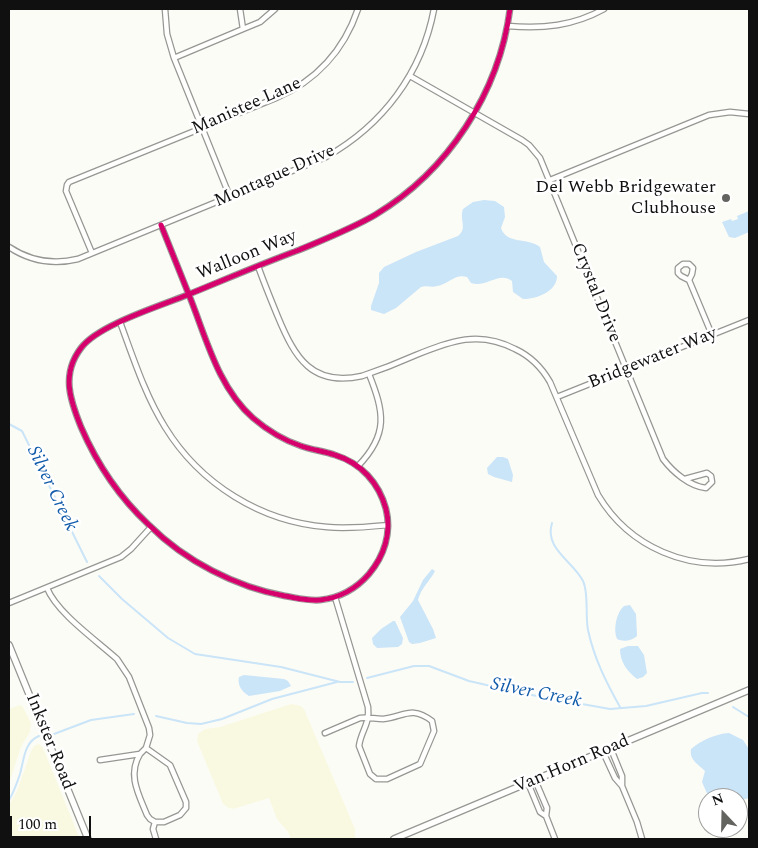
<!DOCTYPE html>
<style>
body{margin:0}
#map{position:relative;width:758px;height:848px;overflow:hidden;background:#fcfcf6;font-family:Spectral,serif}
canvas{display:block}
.frame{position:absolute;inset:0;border:10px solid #101010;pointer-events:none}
.north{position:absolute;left:698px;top:788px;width:50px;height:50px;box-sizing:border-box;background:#fff;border:1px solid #9f9f9f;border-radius:50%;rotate:339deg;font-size:14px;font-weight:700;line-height:20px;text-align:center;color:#101010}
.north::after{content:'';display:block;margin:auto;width:18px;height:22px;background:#636360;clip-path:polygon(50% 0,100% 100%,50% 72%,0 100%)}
.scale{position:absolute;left:10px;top:816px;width:81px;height:22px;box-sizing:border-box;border:2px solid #101010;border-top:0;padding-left:6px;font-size:15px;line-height:18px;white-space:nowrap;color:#101010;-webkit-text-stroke:4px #fff;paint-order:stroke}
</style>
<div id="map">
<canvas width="758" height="848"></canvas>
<div class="frame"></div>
<div class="north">N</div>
<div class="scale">100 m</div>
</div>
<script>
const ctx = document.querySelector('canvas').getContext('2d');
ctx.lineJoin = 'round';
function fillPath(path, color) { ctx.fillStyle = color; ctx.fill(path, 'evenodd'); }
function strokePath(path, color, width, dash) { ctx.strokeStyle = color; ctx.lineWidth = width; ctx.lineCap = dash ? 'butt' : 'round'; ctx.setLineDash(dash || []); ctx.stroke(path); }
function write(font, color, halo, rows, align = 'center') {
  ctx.font = font + ' Spectral,serif'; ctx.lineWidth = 5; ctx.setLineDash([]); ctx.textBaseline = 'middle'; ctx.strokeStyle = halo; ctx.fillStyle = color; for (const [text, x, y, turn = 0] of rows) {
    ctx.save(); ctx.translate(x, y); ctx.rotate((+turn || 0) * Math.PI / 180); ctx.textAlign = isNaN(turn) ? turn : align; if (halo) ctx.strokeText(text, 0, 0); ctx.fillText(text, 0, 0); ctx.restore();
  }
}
const farmland = new Path2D(`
 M291,704L301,706L304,709L355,829V839H291L288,832L277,819L269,798L233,809L229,808L223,804L197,741L198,734L205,729L220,727Z
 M20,705L23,707L31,723L30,732L21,747L9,784V709Z
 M39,744L43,748L80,839H9V805L17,791L31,751L34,746Z`);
const water = new Path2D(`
 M484,200L495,201L504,207L505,217L501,228C507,245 527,237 540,247L544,262L557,276C557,292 536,299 523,299L513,292L512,281C499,271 487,288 471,283L467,277C455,273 449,284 437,286C432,288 427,285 421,287L396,308L384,314L371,310V306L379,283V273L384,267L416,252L458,236C468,228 459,220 463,209L473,202Z
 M749,211V232L735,238L729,237L722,222L731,219L732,221L738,219L737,216Z
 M497,457H503L508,459L513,475L512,482L494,477L488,474L487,468Z
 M432,569L435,571C430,581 421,588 418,600L433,629L436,638L420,643L412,644L409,642L400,617L413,601L423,580Z
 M630,605L636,614L637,636C632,641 623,642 617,639C613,630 616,613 624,606Z
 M393,621H395L403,638L402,644L398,647L377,648L373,644L372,638L381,629Z
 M628,646H638L644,655L647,673L643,677L637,679C627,671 620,662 620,649Z
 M244,675L284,679L288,681L291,686L280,691L249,696C242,692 237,685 239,677Z
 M729,733L743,740L749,749V798L738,801V798H709L702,782L705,771C698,764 689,760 691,749C702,740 715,734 729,733Z`);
const stream = new Path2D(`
 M9,424L22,431L87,562
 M552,523C544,549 573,561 583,581C589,593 585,615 588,630C594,658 606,682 620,707
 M99,576L122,599L168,638L195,654L281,667L340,682H353
 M367,678L414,666H429L469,681L526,694L610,709L646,706L702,693H708
 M733,707L749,717
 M156,716L187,723L201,724L222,719L272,699L337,682
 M54,734L91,720L134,714
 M9,800C14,792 17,783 20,774C24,760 24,742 39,736`);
const minor = new Path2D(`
 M165,9L167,34L174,58L230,197
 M508,26C543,29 573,26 604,9
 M243,29L260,22L275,9
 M174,58L243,29L240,9
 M410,76L522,140L529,145L540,158L663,459C673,472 689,486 706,488L712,482L711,476L707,473L685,479
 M550,180L709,115L730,112L749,114
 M161,225C171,250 181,275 191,300C207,341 219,388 253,418C267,430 283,440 301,446C312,450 324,451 335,455C361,463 379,483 386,509C392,533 384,556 369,574C356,589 339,598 320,600C308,601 297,598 285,596C236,587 185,561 149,525C120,498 97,464 81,427C70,400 61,374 81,348C98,325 160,306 187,295C224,280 261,264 299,250C325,239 351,229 375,215C448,171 499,93 510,9
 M9,247C30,261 53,265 78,259L326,157C383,125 422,73 434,9
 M92,253L66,191L67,185L69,182L276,98C316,81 344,50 358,9
 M258,266C264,283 271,300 278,317C295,358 312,387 362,376C380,370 398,363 416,355C451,341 479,330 515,349C530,356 542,368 550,382L598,495C629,547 690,574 749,559
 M689,280L681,276L678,273V268L683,264H689L693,268L692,274L689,280L712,335
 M120,322C133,357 145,395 165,427C200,484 261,522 327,527C347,529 367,527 388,525
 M557,397L749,320
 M358,466C389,434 384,412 369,374
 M47,588C57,613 96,640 117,659L129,677L149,728L150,735L146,748
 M9,603L121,557L131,549L151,527
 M325,733L360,718C368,717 375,719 383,719C404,717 411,705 432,721L434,731L420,764L387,779H376L370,774L359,746C361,731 370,724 368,707L335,597
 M611,749L622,776V786L637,822L642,839
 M603,752L615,778L622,786
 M140,754L146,748L170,765L186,802V808L180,815L164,822H155
 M100,760L140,754C127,775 139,795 147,815L150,819L155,822L153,829L156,839
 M535,780L547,808L546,816
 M528,783L540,812L546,816L555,839`);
const tertiary = new Path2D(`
 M9,645L88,839
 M394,839L749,690`);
const cycleway = new Path2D(`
 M161,225C171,250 181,275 191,300C207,341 219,388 253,418C267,430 283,440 301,446C312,450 324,451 335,455C361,463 379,483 386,509C392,533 384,556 369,574C356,589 339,598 320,600C308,601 297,598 285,596C236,587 185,561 149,525C120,498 97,464 81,427C70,400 61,374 81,348C98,325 160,306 187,295C224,280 261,264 299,250C325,239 351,229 375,215C448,171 499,93 510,9`);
const markers = [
 [726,198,5,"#636360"]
];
const streetNames = [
 ["Manistee Lane",247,107,-24],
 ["Montague Drive",275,177,-24],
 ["Walloon Way",247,256,-22],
 ["Crystal Drive",595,293,68],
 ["Bridgewater Way",653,359,-22],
 ["Inkster Road",49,742,68],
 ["Van Horn Road",572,765,-23]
];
const poiNames = [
 ["Del Webb Bridgewater",716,188],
 ["Clubhouse",716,209]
];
const waterNames = [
 ["Silver Creek",51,489,64],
 ["Silver Creek",536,694,11]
];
fillPath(farmland, '#f9f9e2');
fillPath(water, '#cae4f8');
strokePath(stream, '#cae4f8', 2);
strokePath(minor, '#969694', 7);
strokePath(tertiary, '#969694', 8);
strokePath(minor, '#fffffe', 4.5);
strokePath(tertiary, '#fffffe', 5.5);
strokePath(cycleway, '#d6006c', 5);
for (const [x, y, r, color] of markers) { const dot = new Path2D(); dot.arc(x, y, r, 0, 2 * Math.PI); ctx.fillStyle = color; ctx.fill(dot); strokePath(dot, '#fff', 2); }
write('18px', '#101010', '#fff', streetNames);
write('18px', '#101010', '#fff', poiNames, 'right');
write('italic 19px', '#115baa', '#fff', waterNames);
</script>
